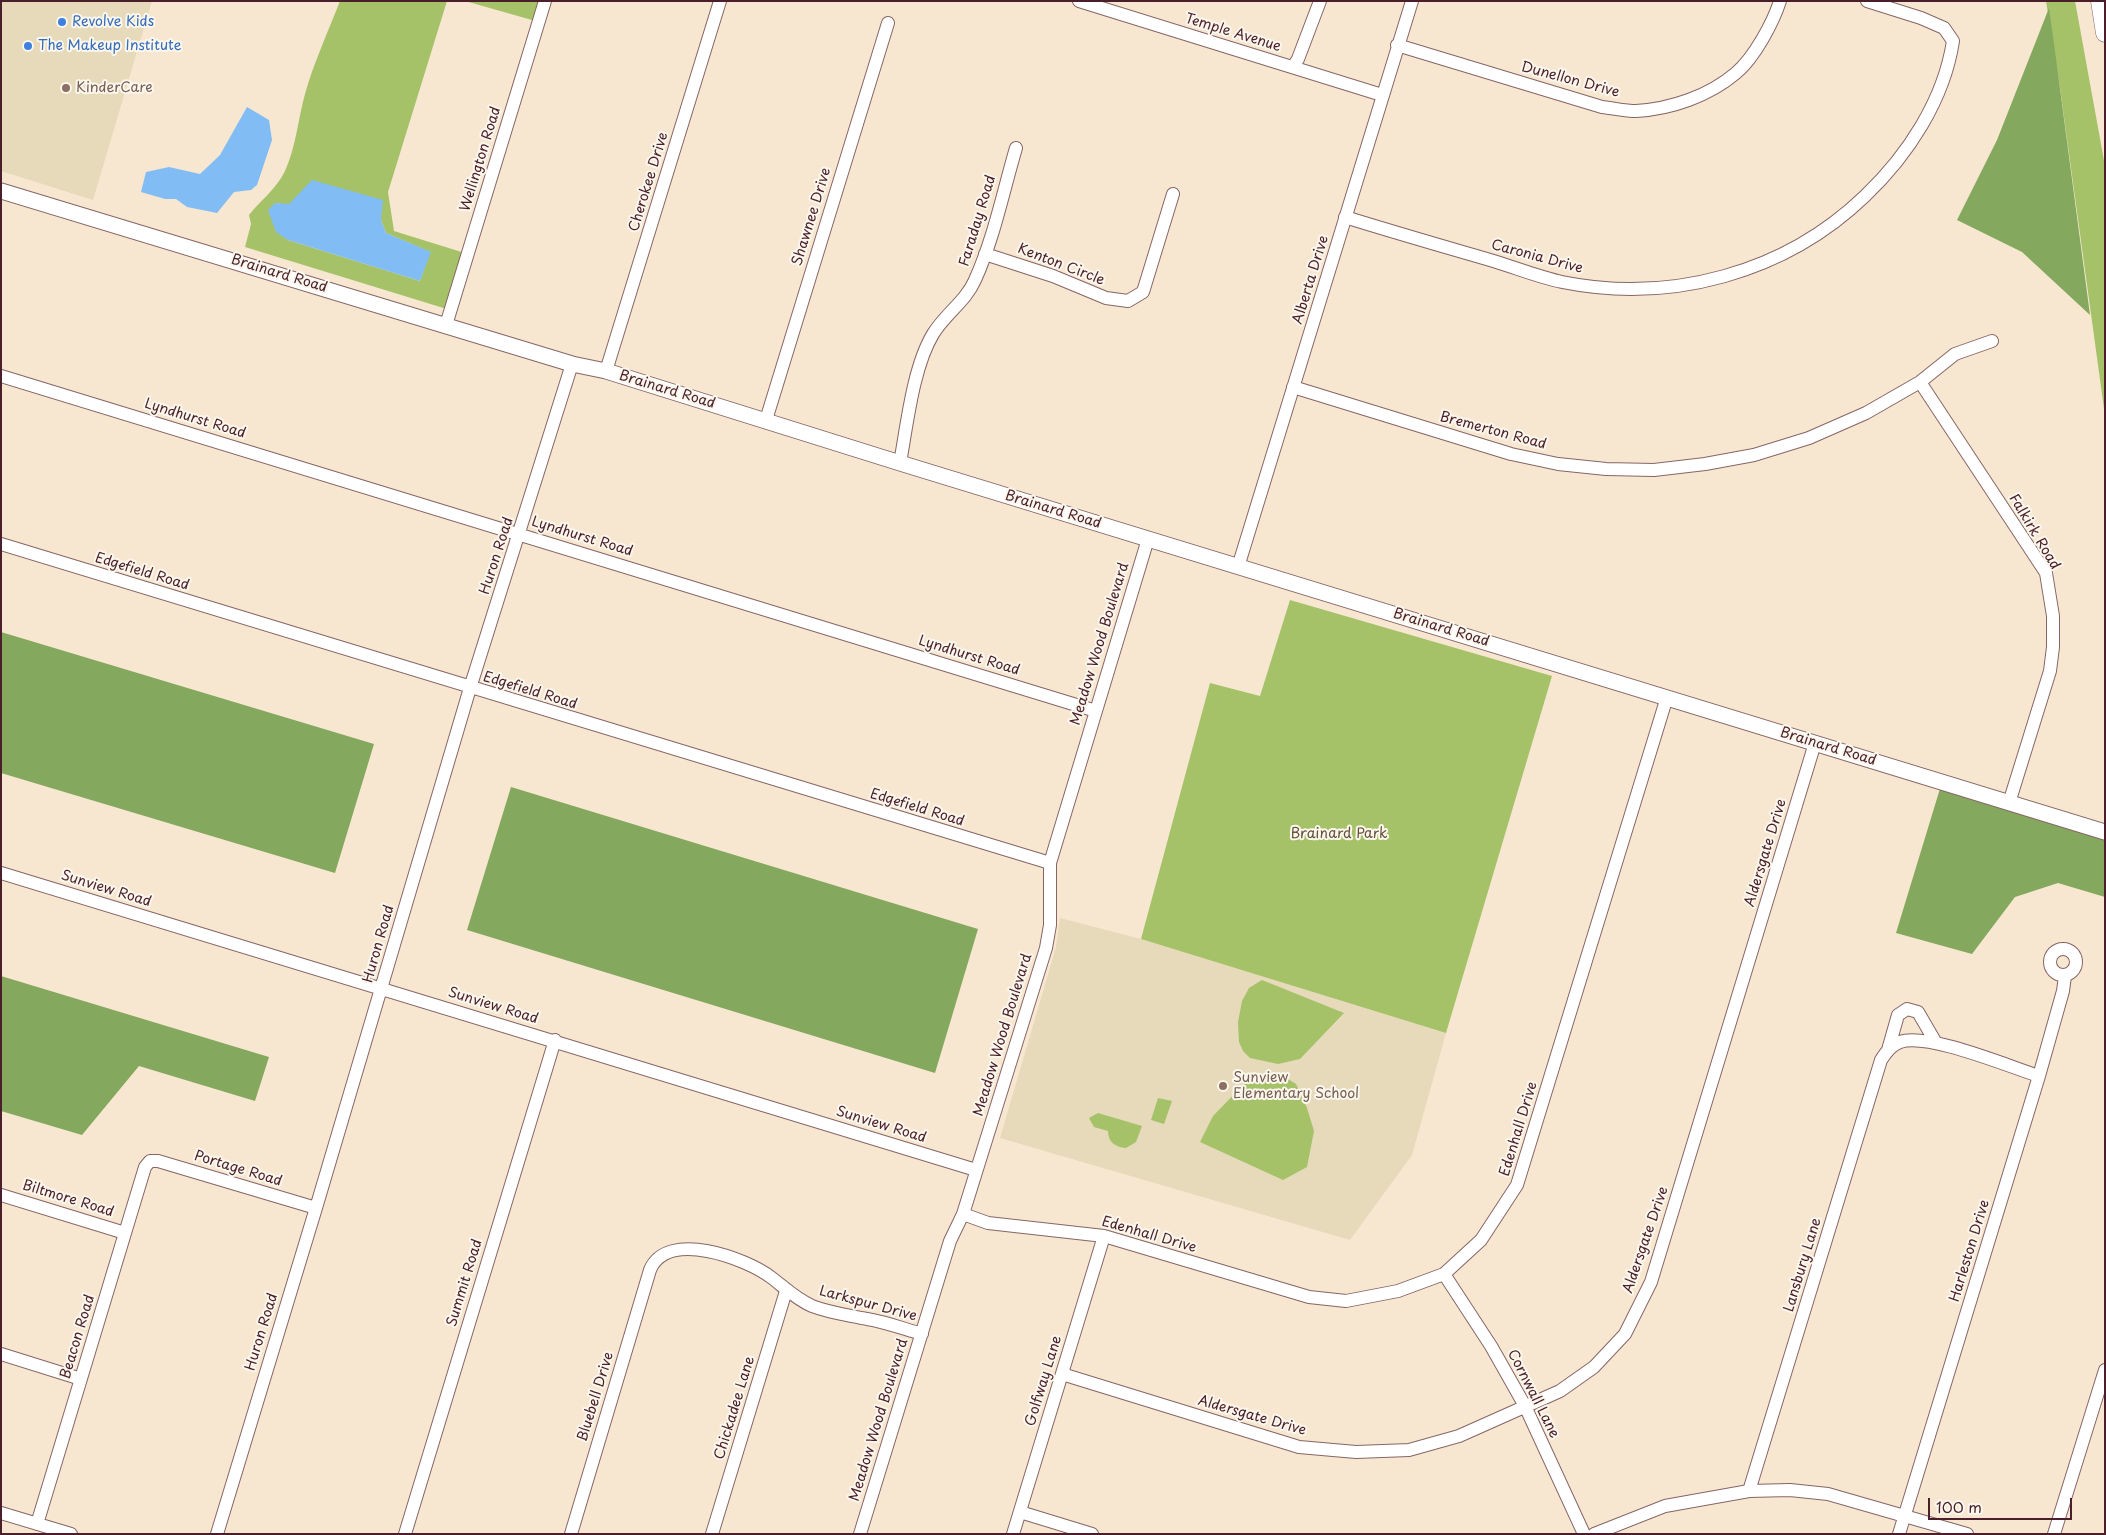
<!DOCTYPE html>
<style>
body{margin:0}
#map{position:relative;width:2106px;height:1535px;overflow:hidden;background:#f7e7d1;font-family:"Playpen Sans",sans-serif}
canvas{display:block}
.frame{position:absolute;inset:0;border:2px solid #4a1f2b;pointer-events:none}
.scale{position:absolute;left:1928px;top:1498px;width:144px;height:22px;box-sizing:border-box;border:2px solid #4a1f2b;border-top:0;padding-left:6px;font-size:15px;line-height:18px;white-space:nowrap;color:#4a1f2b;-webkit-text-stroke:4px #fbf7ec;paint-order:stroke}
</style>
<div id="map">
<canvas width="2106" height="1535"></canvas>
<div class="frame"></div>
<div class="scale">100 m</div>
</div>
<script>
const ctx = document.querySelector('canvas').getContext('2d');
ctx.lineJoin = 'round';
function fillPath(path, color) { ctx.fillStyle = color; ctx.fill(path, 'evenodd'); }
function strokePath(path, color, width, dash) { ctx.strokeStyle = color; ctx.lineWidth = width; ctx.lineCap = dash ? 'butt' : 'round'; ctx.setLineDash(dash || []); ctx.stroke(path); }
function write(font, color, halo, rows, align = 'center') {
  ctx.font = font + ' "Playpen Sans",sans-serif'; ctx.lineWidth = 4; ctx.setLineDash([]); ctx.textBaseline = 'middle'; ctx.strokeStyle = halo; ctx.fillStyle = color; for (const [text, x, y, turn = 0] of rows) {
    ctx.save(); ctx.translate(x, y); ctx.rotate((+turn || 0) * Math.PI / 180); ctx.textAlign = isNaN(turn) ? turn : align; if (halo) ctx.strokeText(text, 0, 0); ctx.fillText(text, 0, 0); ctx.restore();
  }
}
const built = new Path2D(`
 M1,1H152L93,200L1,171Z
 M1060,918L1141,939L1446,1033L1412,1155L1350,1240L1000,1138L1056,947Z`);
const green = new Path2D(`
 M340,1H447L388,192L394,231L468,254L450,310L245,247L251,224L249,215C260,201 277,188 285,171C296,147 298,119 305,94C314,62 328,32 340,1ZM275,203L381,220L386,233L430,252L420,281L288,240Z
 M465,1H545L539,22Z
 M2046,1H2075L2105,166V416L2060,88Z
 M1290,600L1552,676L1446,1033L1141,939L1210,683L1260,696Z
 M1262,980L1344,1013L1300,1059L1278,1064L1250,1058L1243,1051L1239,1042L1238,1022L1242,1001L1249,988Z
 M1280,1074L1296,1084L1307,1108L1314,1131L1307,1167L1283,1180L1200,1142L1213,1116L1249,1079Z
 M1158,1098L1172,1101L1164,1124L1151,1120Z
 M1098,1113L1142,1126L1136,1142L1126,1148C1115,1147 1108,1142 1108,1131L1094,1127L1089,1118Z`);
const forest = new Path2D(`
 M2049,8L2055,51L2090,315L2022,252L1957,220L1997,140Z
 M1,632L374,744L335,873L1,773Z
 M1942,782L2105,832V897L2058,883L2015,897L1972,954L1896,933Z
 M511,787L978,929L935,1073L467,930Z
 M1,976L269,1057L255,1101L139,1066L82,1135L1,1111Z`);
const water = new Path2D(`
 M247,107L269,120L272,140L257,185L251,190L234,192L217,213L187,207L176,199H165L141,192L146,172L169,167L200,174L220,155Z
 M312,180L383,200L381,220L386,233L431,252L420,281L288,240L276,232L268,210L275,203L289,204Z`);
const minor = new Path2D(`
 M1079,1L1382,95
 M1397,45L1602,107C1613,108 1625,111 1636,111C1671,109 1709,96 1736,73C1754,58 1773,23 1780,1
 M1293,67L1298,59L1320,1
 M1345,217C1393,232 1442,246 1490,260C1514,267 1538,277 1562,282C1671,304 1785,273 1865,196C1908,155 1944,100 1953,41L1944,28L1921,18L1867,1
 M985,254L1053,276L1106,298L1128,301L1143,292L1173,194
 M446,325L545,1
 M606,371L720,1
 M1,376L1096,711
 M1920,382L2046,573L2053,616V647L2050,671L2009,803
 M1293,387L1511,454L1558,464L1606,469L1654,470L1705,464L1754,455L1809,438L1866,413L1920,382L1955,354L1992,341
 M766,420L888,23
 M900,463C907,425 913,367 933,334C945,314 966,301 975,280C994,238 1003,192 1016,148
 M1,544L1050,863
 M1238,567L1412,1
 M1,873L976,1170
 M2050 962a13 13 0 1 1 26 0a13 13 0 1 1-26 0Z
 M1888,1050L1898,1015L1907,1009L1918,1012L1936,1043
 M1,1195L125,1233
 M963,1214L988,1223L1104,1236L1309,1297L1346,1301L1398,1291L1444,1274L1481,1240L1517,1185L1667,697
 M1444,1274L1491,1346L1525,1406L1584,1534
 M1,1354L81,1379
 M1062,1374L1299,1447L1356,1452L1409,1450L1459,1436L1560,1391L1594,1367L1625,1334L1651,1282L1815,743
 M1749,1491L1881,1060C1886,1052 1891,1045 1900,1042C1927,1032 2010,1067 2039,1076
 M1020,1512L1092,1534
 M1,1513L71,1534
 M37,1524L145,1167L150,1161H158L316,1208
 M217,1534L316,1208L470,688L572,364
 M405,1534L555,1040
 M571,1534L650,1270C667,1229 746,1258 772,1278C785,1288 796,1299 812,1306C830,1313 848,1315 867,1319C886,1322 904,1329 922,1334
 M712,1534L786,1291
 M860,1534L950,1241L963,1214L1046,948L1050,925V863L1148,539
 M1013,1534L1104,1236
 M1594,1534L1665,1506L1749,1491L1790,1490L1828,1494L1967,1534
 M1899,1534L2039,1076L2063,991L2065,976
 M2054,1534L2105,1370`);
const major = new Path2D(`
 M1,191L572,364L606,371L900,463L2105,832`);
const highway = new Path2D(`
 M2100,1L2105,33`);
const markers = [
 [62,22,5,"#3f7fe0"],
 [28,46,5,"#3f7fe0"],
 [66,88,5,"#8d6e63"],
 [1223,1086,5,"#8d6e63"]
];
const shopNames = [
 ["Revolve Kids",72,22],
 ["The Makeup Institute",38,46]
];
const streetNames = [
 ["Temple Avenue",1233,33,17],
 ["Dunellon Drive",1570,80,15],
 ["Wellington Road",481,159,-73],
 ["Cherokee Drive",649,182,-73],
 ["Shawnee Drive",812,217,-73],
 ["Faraday Road",978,221,-73],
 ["Caronia Drive",1537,257,15],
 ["Kenton Circle",1061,265,21],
 ["Brainard Road",279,274,17],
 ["Alberta Drive",1311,280,-73],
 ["Brainard Road",667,390,17],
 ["Lyndhurst Road",195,419,17],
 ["Bremerton Road",1493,431,15],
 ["Brainard Road",1053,510,17],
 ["Falkirk Road",2034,532,59],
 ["Lyndhurst Road",582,537,17],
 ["Huron Road",497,556,-72],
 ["Edgefield Road",142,572,17],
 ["Brainard Road",1441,628,17],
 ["Meadow Wood Boulevard",1100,644,-73],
 ["Lyndhurst Road",969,656,17],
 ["Edgefield Road",530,691,17],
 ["Brainard Road",1828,747,17],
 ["Edgefield Road",917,808,17],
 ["Aldersgate Drive",1766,853,-73],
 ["Sunview Road",106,889,17],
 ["Huron Road",379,944,-74],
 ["Sunview Road",493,1006,17],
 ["Meadow Wood Boulevard",1003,1035,-73],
 ["Sunview Road",881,1125,17],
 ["Edenhall Drive",1519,1129,-73],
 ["Portage Road",238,1169,17],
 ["Biltmore Road",68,1199,17],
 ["Edenhall Drive",1149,1235,16],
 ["Aldersgate Drive",1646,1240,-71],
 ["Harleston Drive",1970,1251,-73],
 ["Lansbury Lane",1803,1265,-73],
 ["Summit Road",465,1283,-73],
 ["Larkspur Drive",868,1304,15],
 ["Huron Road",262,1332,-73],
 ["Beacon Road",78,1337,-73],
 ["Golfway Lane",1044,1381,-73],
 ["Cornwall Lane",1533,1394,63],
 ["Bluebell Drive",596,1397,-73],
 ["Chickadee Lane",735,1408,-73],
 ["Aldersgate Drive",1252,1416,16],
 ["Meadow Wood Boulevard",879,1420,-73]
];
const educationNames = [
 ["KinderCare",76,88],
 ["Sunview",1233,1078],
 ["Elementary School",1233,1094]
];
const parkNames = [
 ["Brainard Park",1339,834]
];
fillPath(built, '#e6daba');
fillPath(green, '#a5c269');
fillPath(forest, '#84a85d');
fillPath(water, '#81bdf4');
strokePath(minor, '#876565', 14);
strokePath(major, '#876565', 17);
strokePath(highway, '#876565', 19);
strokePath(minor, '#fff', 12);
strokePath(major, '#fff', 15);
strokePath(highway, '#fff', 18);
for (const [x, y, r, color] of markers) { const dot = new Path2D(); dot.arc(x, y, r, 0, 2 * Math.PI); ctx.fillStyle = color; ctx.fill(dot); strokePath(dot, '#fbf7ec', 2); }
write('14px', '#366cbe', '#fbf7ec', shopNames, 'left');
write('14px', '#4a1f2b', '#fbf7ec', streetNames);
write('14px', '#785e54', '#fbf7ec', educationNames, 'left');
write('14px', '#65503e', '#fbf7ec', parkNames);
</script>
